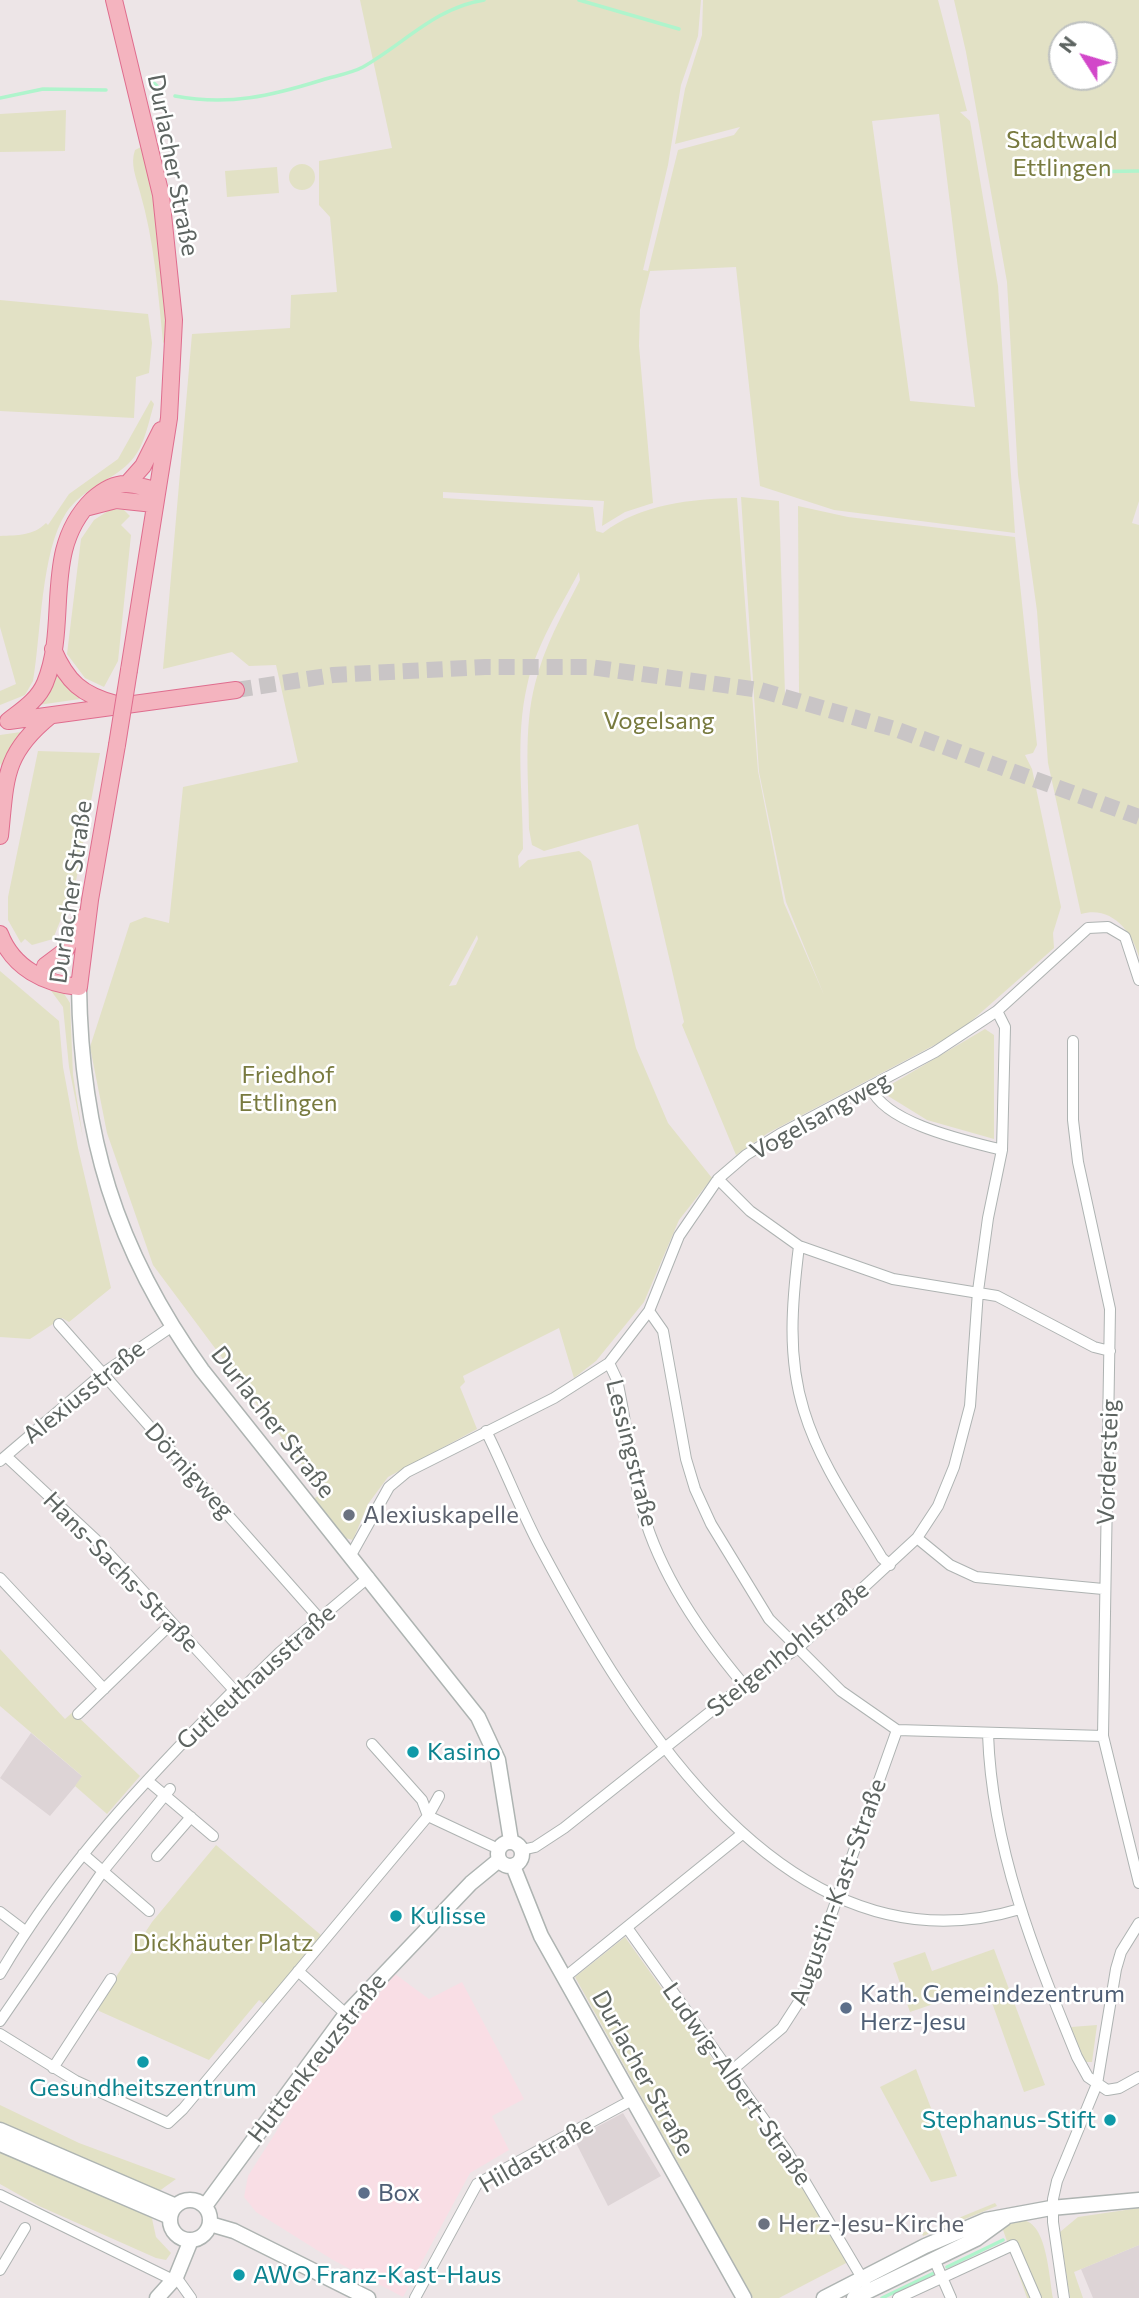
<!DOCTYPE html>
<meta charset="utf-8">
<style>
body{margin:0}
#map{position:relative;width:1139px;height:2298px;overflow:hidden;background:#ede5e7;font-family:Commissioner,sans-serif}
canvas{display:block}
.north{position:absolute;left:1048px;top:21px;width:70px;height:70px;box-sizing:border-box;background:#fff;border:2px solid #bec1c0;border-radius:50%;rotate:307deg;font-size:19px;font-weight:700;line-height:28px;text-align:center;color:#5d6461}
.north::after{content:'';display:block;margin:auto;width:24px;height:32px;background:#d247c9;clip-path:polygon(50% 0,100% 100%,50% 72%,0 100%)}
</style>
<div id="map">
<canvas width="1139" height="2298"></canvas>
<div class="north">N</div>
</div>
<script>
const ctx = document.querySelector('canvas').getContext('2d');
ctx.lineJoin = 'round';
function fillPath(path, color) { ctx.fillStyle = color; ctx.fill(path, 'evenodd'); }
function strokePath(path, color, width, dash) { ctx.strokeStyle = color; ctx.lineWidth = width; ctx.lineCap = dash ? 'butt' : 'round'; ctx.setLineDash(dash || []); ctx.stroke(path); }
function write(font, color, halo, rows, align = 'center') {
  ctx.font = font + ' Commissioner,sans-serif'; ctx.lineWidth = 5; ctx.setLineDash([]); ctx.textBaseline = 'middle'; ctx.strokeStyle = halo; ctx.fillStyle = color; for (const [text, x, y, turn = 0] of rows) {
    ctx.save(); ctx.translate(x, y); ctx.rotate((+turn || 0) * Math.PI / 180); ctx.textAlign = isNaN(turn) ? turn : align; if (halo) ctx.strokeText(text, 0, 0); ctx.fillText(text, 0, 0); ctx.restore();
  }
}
const commercial = new Path2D(`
 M395,1974L429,1999L462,1982L524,2099L492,2116L509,2150L470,2173L403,2297L333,2260L256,2212L244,2197L248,2176L312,2075Z`);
const education = new Path2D(`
 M31,1733L83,1777L50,1816L0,1778Z
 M623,2113L661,2176L608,2206L574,2139Z
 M1139,2245V2298H1093L1081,2269Z`);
const green = new Path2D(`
 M360,0H701L698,36L681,85L668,165L643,270L648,271L678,150L734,135L740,127L675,144L685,89L702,35L703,0H938L967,111L960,112L970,121L998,286L1015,533L834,510L760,486L736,267L650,271L640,310L639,346L653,503L625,512L602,526L604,501L443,492V498L593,507L596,531L603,533C640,504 692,499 737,498L758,771L784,903L824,995L786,902L759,772L741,497L779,501L785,694L799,693L798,506L848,517L1015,537L1037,745L1033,753L1025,755L1032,769L1061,907L1053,933L1054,948L959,1032L768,1133L736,1155L682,1025L684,1022L638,824L544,851L532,845L529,829C529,782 523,730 535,684C544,647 563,613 580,580L579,572C560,608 536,645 527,686C515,737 523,796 523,849L518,856L519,868L528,860L579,851L591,861L636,1048L668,1123L712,1178L679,1220L644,1302L596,1361L574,1378L559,1328L463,1376L465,1382L460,1387L477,1429L388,1477L368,1504L353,1540L345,1538L313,1499L323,1493L153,1265L107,1133L90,1047L130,923L145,917L169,923L183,787L298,762L276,665L249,666L232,652L163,669L192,334L290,328L291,295L337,292L330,217L319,205V161L392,148ZM939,114L975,407L910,401L872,121ZM477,935L478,939L456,985L449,986Z
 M954,0H1139V501L1132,523L1139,525V957C1132,931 1111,905 1081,914L1048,763L1037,611L1018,475L1007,282L966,52ZM1062,35H1104V77H1062Z
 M66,110L65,151L0,152V114Z
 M141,147C158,212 168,279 166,346L163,342C158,291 154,240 140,192C136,177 130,164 135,150Z
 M289 177a13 13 0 1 1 26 0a13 13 0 1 1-26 0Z
 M277,167L279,193L227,197L225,171Z
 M0,300L148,314L152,343L149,373L136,377L134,418L0,411Z
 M151,400L154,404C148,424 144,449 129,463C110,482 84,487 66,513C41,551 41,635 33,681L25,695L0,705V691L16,684L0,627V536C18,535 33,536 46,523L48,525L69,494L118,459Z
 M111,509L124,510L130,516L121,525L131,535L118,661L104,687L85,678L67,654L81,539L94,520Z
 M54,668L66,686L80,699L38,705Z
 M21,732V734L4,771L0,763V735Z
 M38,751L100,753L76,881L53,939L32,945L25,939L21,943L8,920V897Z
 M0,971L59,1021L63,1067L78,1148L111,1288L69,1322L62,1318L30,1339L0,1337Z
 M49,988L63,992L70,1003L73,1075L83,1138L69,1067L63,1007Z
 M985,1029L994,1035V1139L927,1120L880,1091Z
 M0,1649L65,1719L73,1712L140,1776L107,1814L75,1786L82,1776L0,1706Z
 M216,1845L322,1936L265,2005L259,2000L209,2060L99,2011L97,2006L152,1922Z
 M625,1937L805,2189L848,2262L779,2298H753L575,1977Z
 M994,1949L1045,2085L1024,2092L986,1986L910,2012L893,1963L925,1952L932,1971Z
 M1097,2025L1092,2062H1085L1071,2027Z
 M916,2069L957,2176L931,2182L880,2087Z
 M0,2105L79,2143L176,2179L155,2194L0,2124Z
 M0,2148L151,2214L156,2237L171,2253L166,2260L156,2258L39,2206L0,2184Z
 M995,2203L997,2206L923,2236L922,2233Z
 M1139,2208V2245L1074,2272L1083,2298H1070L1060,2232L1078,2217Z
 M1022,2220C1047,2222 1049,2277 1053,2298H1027L1002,2227Z`);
const stream = new Path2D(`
 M579,0L679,29
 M153,82L160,89
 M175,96C229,106 271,96 322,80C335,76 352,73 363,67C405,43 435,8 484,0
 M0,98L43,89L106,90
 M1048,163L1077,172L1139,171
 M947,2267L1003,2240
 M882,2298L936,2272`);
const primaryTunnel = new Path2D(`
 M236,690L333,675L485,667H590L701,682L760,690L898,730L1139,817`);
const street = new Path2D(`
 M1073,1041V1120L1078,1162L1110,1309L1103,1736L1139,1883
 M871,1088C886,1124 967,1141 1002,1150
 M718,1179L750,1211L799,1246L893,1279L997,1296L1094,1347L1110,1351
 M799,1246C792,1302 787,1357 804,1411C820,1464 854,1511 882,1558L890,1565
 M649,1311L663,1331L686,1459L695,1489L711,1524L769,1619L841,1691L897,1730L1103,1736
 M59,1324L319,1618
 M609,1363L617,1380C626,1420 630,1461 640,1501C656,1569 700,1633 744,1685
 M486,1431C505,1469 520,1509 540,1547C631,1718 788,1979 1020,1909
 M6,1456L96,1540L234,1690
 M0,1461L102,1374L171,1327
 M917,1538L950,1565L976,1577L1103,1589
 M351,1555L389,1487L407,1472L554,1398L609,1363L649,1311L679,1236L718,1179L746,1155L780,1134L935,1052L997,1011L1088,928L1108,927L1125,937L1139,980
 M0,1578L104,1689
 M78,1714L172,1623
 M988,1734C992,1849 1034,1952 1077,2057L1088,2077L1107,2090L1119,2088L1139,2077
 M148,1781L213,1836
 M439,1796L428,1816L492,1846
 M522,1850L535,1847L564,1828L744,1685L799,1647L917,1538L938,1506L954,1467L970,1406L978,1291L988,1218L1002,1150L1005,1027L997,1011
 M83,1854L149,1911
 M157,1856L191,1817
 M0,1912L25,1931
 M628,1929L788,2153L865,2283
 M298,1971L346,2014
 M0,1974C62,1867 148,1777 234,1690L243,1688L280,1652L369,1577
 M564,1978L742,1834
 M0,2021L103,1871L170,1789
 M0,2034L76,2081L168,2123L183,2109L428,1816L422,1800L372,1744
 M53,2068L111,1979
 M731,2071L782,2028L802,1997L897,1730
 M0,2195L173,2280
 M934,2259L951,2298
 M0,2270L25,2228
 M176,2277L191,2298
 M415,2298L477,2184L632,2100
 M898,2298L1013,2245L1036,2298
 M1064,2298L1053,2222V2199L1057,2181L1097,2084L1116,1969L1121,1952L1139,1923`);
const secondary = new Path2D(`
 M79,987C81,1134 115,1249 202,1370L478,1717L498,1760L511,1841
 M498 1854a12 12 0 1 1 24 0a12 12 0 1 1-24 0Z
 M513,1866L541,1936L744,2298
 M0,2130L176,2206
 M0,2144L170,2217
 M170 2220a20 20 0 1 1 40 0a20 20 0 1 1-40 0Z
 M205,2206L346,2014L471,1883L499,1860
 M210,2224L234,2231L368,2298
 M157,2298L176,2277L191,2240
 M824,2298L925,2246L986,2220L1051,2208L1139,2200
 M854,2298L976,2239L1005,2218`);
const primary = new Path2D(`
 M114,0L161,195L174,320L169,418L129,670
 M127,484L143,466L161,430
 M89,507L116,500L154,504
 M53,649C67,682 82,695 116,704
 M8,721C22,710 38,700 45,683C70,622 41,551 92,500C101,492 112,484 125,484C135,484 146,488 156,490
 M9,721L236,690
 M0,836C6,779 3,754 50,716
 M0,934C13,968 45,984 79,987L90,900L117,745
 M45,966L65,951L81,918`);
const primaryBridge = new Path2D(`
 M117,745L129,670`);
const markers = [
 [349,1515,7,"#6b7280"],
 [413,1752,7,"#0f9aa8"],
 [396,1916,7,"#0f9aa8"],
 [846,2008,7,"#5c6f8a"],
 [143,2062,7,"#0f9aa8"],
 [1110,2120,7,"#0f9aa8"],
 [364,2193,7,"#5c6f8a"],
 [764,2224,7,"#6b7280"],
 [239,2275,7,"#0f9aa8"]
];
const parkNames = [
 ["Stadtwald",1062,140],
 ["Ettlingen",1062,168],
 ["Vogelsang",659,721],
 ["Friedhof",288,1075],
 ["Ettlingen",288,1103],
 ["Dickhäuter Platz",223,1943]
];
const streetNames = [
 ["Durlacher Straße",173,165,79],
 ["Durlacher Straße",71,892,-82],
 ["Vogelsangweg",820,1116,-29],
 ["Alexiusstraße",84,1392,-39],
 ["Durlacher Straße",273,1422,52],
 ["Lessingstraße",632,1453,76],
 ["Vordersteig",1108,1462,-88],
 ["Dörnigweg",189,1471,48],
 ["Hans-Sachs-Straße",121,1572,46],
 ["Steigenhohlstraße",788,1649,-39],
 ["Gutleuthausstraße",256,1677,-42],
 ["Augustin-Kast-Straße",838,1892,-70],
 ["Huttenkreuzstraße",317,2058,-52],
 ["Durlacher Straße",643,2073,61],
 ["Ludwig-Albert-Straße",737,2084,55],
 ["Hildastraße",536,2155,-30]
];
const worshipNames = [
 ["Alexiuskapelle",363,1515],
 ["Herz-Jesu-Kirche",778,2224]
];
const cultureNames = [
 ["Kasino",427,1752],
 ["Kulisse",410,1916],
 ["Gesundheitszentrum",143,2088,"center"],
 ["Stephanus-Stift",1096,2120,"right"],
 ["AWO Franz-Kast-Haus",253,2275]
];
const serviceNames = [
 ["Kath. Gemeindezentrum",860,1994],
 ["Herz-Jesu",860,2022],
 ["Box",378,2193]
];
fillPath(commercial, '#f9dee5');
fillPath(education, '#ddd4d6');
fillPath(green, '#e2e1c5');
strokePath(stream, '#aff4cc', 3.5);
strokePath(primaryTunnel, '#c9c5c6', 16, [16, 8]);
strokePath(street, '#aeb3b2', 12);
strokePath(secondary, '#aeb4b2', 17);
strokePath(primary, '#df6d8e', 18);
strokePath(street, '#fff', 10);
strokePath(secondary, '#fff', 14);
strokePath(primary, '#f4b4bf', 16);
strokePath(primaryBridge, '#df6d8e', 18, []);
strokePath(primaryBridge, '#f4b4bf', 16);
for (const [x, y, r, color] of markers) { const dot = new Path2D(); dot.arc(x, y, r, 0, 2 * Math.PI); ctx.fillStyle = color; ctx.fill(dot); strokePath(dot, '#fff', 2.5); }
write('24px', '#787a3f', '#fff', parkNames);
write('24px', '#5d6461', '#fff', streetNames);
write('24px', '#5b616d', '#fff', worshipNames, 'left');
write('24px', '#0d838f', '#fff', cultureNames, 'left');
write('24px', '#4e5e75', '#fff', serviceNames, 'left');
</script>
